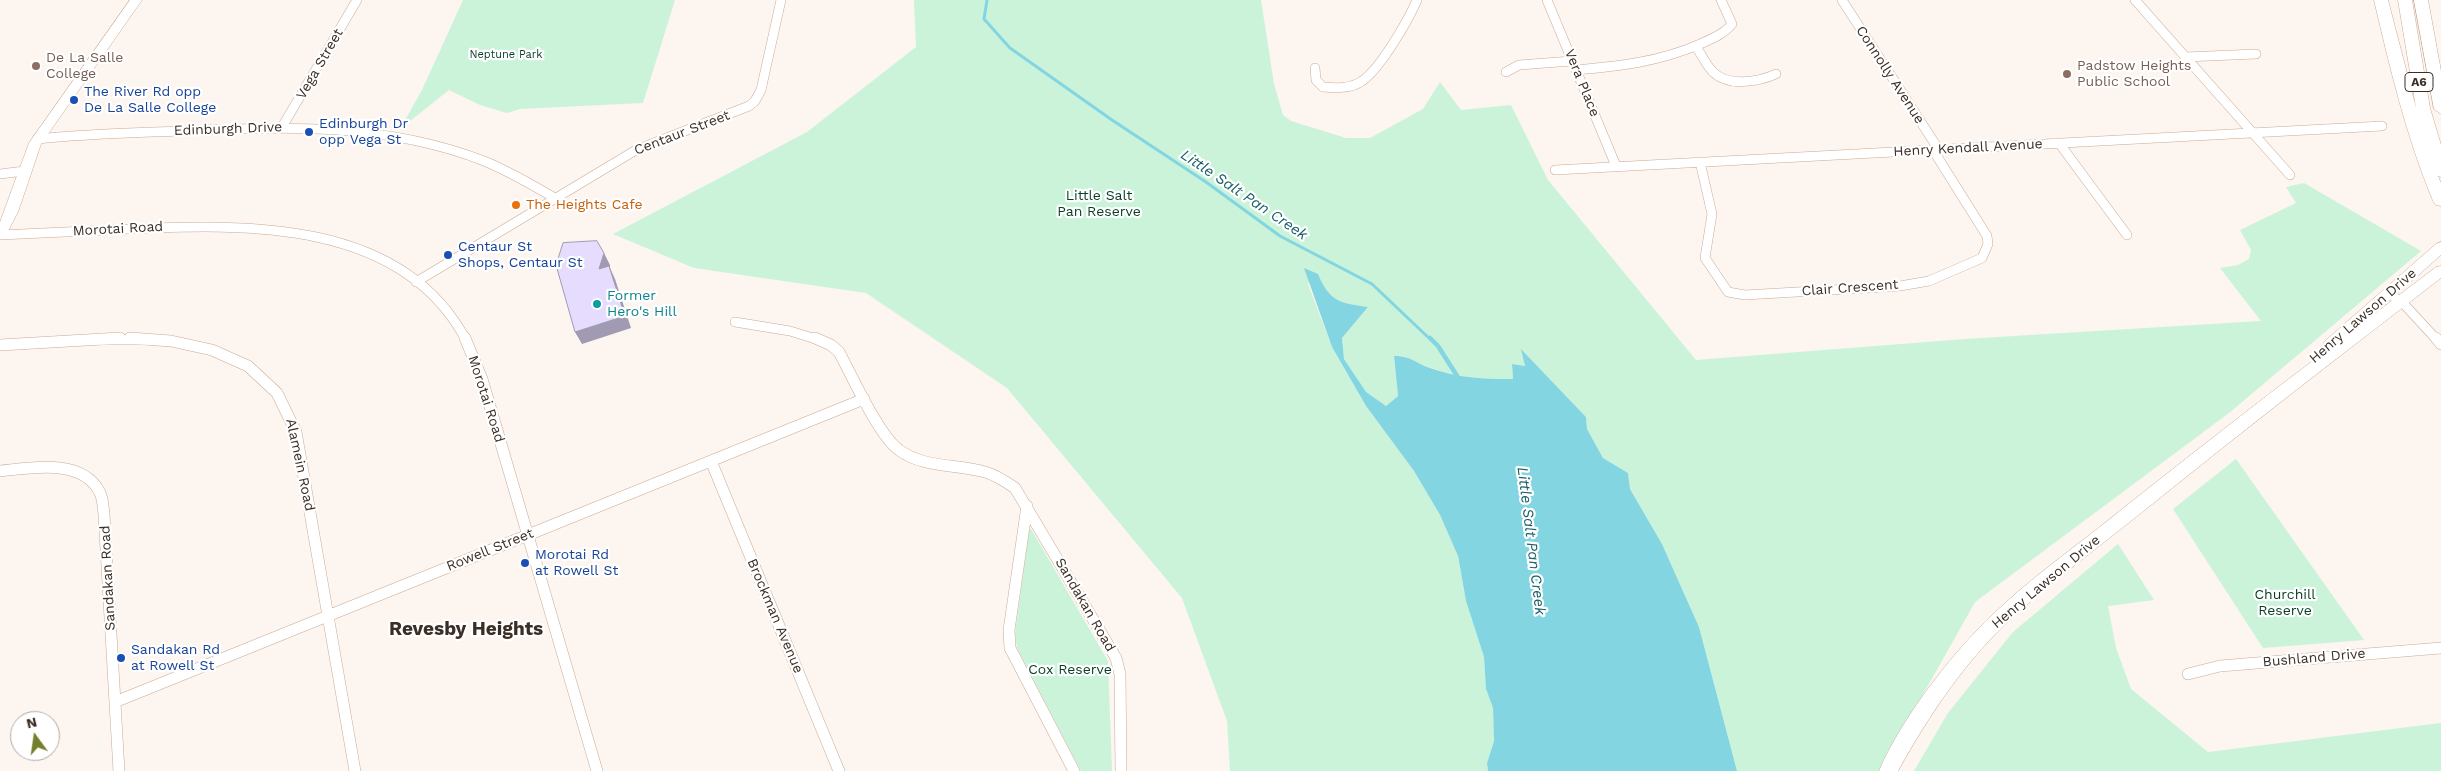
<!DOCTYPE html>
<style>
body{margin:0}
#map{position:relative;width:2441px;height:771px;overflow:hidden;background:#fcf5f0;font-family:"Work Sans",sans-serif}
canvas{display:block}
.north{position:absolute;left:10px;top:711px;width:50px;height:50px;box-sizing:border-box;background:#fff;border:1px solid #b1aba8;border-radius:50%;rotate:346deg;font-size:14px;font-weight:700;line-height:20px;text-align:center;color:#3b2e25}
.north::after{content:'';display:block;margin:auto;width:18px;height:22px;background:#75802c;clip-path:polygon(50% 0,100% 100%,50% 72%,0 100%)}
</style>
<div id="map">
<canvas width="2441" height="771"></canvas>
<div class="north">N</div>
</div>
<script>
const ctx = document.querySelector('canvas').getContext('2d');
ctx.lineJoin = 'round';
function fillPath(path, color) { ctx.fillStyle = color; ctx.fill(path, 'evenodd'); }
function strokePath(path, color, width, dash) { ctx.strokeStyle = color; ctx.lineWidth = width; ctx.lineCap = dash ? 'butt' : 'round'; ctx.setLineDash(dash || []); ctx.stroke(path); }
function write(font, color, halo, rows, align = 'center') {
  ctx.font = font + ' "Work Sans",sans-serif'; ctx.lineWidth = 4.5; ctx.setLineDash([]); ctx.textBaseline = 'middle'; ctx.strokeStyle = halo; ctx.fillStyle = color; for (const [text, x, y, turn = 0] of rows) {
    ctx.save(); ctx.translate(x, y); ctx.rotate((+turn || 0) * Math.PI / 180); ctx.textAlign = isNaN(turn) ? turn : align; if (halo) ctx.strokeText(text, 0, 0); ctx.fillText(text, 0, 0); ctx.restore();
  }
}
const green = new Path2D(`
 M463,0H675L643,103L520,109L507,113L480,105L449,90L400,129L422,90Z
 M914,0H1261L1274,84L1283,115L1291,121L1346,138H1370L1423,109L1440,82L1461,110L1511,105L1548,180L1696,360L1965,339L2261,321L2220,268L2238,265L2249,259L2251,250L2240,230L2296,203L2286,187L2304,183L2421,251L2229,413L1975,602L1880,771H1737L1699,627L1662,544L1630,489L1628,473L1603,458L1587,429L1586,417L1522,350L1525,366L1512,364L1513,379C1485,379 1458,378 1431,368C1415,363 1412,356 1394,356L1398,396L1386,406L1366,393L1344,359L1342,338L1368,307C1340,303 1330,302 1318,274L1308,284L1332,347L1366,406L1414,471L1440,515L1458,556L1466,601L1484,657L1486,689L1493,708L1494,741L1487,763L1488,771H1230L1227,721L1182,598L1007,388L866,293L694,268L613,234L807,132L916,47Z
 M2236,459L2364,640L2263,648L2173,509Z
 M1031,529L1108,661L1112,771H1081L1017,648L1015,634L1029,531Z
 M2118,544L2154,600L2108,606L2116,648L2131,689L2208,752L2441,723V771H1914L1948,713L2013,632Z`);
const water = new Path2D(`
 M1304,268L1318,274C1330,302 1340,303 1368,307L1342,338L1344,359L1366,392L1386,406L1398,396L1394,356C1412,356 1415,363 1430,368C1458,378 1484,379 1513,379L1512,364L1525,366L1521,349L1586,417L1587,429L1603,458L1628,473L1630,489L1662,544L1699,627L1737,771H1488L1487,763L1494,741L1493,708L1486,689L1484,657L1466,601L1458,556L1440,515L1414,471L1366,406L1332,347Z`);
const streamFar1 = new Path2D(`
 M987,0L984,19L1010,48L1112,120L1206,182L1280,236L1372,284L1431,340`);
const stream = new Path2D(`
 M1430,338L1438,346L1459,379`);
const minorFar1 = new Path2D(`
 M1547,0L1616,166
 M1842,0L1939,150
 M2135,0L2290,175
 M1695,46C1702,54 1705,64 1713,72C1728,87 1758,82 1776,74
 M2185,57L2256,54
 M1315,68L1316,80L1323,87C1335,88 1351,89 1362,81C1380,69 1408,21 1417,0
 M1576,70C1620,66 1659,62 1700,44C1711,39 1724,34 1732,24L1721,0
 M1506,72L1519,65L1572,61
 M282,127L357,0
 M37,139C85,134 133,133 181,131C284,126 387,123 484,161C509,171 532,185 555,198
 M2059,143L2127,235
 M1700,162L1712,214L1705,258L1728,292L1745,295L1900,286L1929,281L1982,258L1988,244L1987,236L1933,150
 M1555,170L2382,126
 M0,174L24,171
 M0,235C43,233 86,231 129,229C246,224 402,219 466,340
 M416,282L636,150L749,106L755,101L761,90L781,0
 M2394,297L2402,302L2437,340
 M735,322L790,331L819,340
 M78,340H150`);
const minor = new Path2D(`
 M130,338L171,341L212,350L248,366L277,393L296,432L355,771
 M465,338L482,379L597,771
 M815,338L831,345L839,352C852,376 879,436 899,450C923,468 957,464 985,472C996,475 1005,481 1015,488L1116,658L1120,674L1121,771
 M2436,338L2441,344
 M0,345L120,338
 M711,461L839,771
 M0,471C30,468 81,458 99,491C103,497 103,507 104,514L119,771
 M1027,506L1009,630L1010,648L1074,771
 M2188,674L2220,666L2441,648
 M115,702L864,399`);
const secondary = new Path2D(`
 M130,0H142L41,144L18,212L5,237L0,239V222L29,143Z
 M2441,242V255L2373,315L2436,267L2441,266V278C2345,352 2250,425 2156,501C2109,539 2060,575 2015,615C1967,658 1929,715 1898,771H1879C1903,715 1957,646 2003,605C2040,571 2082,542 2121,510C2189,456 2258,402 2327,350L2323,345L2325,341L2436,244Z`);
const trunk = new Path2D(`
 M2374,0H2388L2422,131L2416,108L2398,0H2412L2430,108L2441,145V177L2438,176L2441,183V206L2436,205L2433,201C2406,136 2390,68 2374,0Z
 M2414,0H2428L2441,71V114L2434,109Z`);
const shadedWall = new Path2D(`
 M604,253L610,265V268L615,279L631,328L582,344L575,332Z`);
const building = new Path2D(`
 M597,241L604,253L599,269L609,266L625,316L575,332L556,265L563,243Z`);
const markers = [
 [36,66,5,"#8d6e63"],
 [2067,74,5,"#8d6e63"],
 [74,100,5,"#1a4fb4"],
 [309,132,5,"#1a4fb4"],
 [516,205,5,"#e8710a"],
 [448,255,5,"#1a4fb4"],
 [597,304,5,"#0f9aa8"],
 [525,563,5,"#1a4fb4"],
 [121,658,5,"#1a4fb4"]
];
const farParknames = [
 ["Neptune Park",506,55]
];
const shields = [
 [2419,82,28]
];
const shieldNames = [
 ["A6",2419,82]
];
const educationNames = [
 ["De La Salle",46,58],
 ["College",46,74],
 ["Padstow Heights",2077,66],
 ["Public School",2077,82]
];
const streetNames = [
 ["Vega Street",320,64,-60],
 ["Connolly Avenue",1890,75,57],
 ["Vera Place",1582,83,68],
 ["Edinburgh Drive",228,129,-2],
 ["Centaur Street",682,133,-21],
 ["Henry Kendall Avenue",1968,148,-3],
 ["Morotai Road",118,229,-3],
 ["Clair Crescent",1850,288,-4],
 ["Henry Lawson Drive",2363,316,-41],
 ["Morotai Road",486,399,72],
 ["Alamein Road",300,465,78],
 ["Rowell Street",490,550,-22],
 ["Sandakan Road",108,578,-93],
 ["Henry Lawson Drive",2046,582,-40],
 ["Sandakan Road",1085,605,60],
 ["Brockman Avenue",775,616,67],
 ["Bushland Drive",2314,658,-5]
];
const transitNames = [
 ["The River Rd opp",84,92],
 ["De La Salle College",84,108],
 ["Edinburgh Dr",319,124],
 ["opp Vega St",319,140],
 ["Centaur St",458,247],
 ["Shops, Centaur St",458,263],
 ["Morotai Rd",535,555],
 ["at Rowell St",535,571],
 ["Sandakan Rd",131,650],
 ["at Rowell St",131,666]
];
const parkNames = [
 ["Little Salt",1099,196],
 ["Pan Reserve",1099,212],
 ["Churchill",2285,595],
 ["Reserve",2285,611],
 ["Cox Reserve",1070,670]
];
const foodNames = [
 ["The Heights Cafe",526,205]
];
const cultureNames = [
 ["Former",607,296],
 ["Hero's Hill",607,312]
];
const waterNames = [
 ["Little Salt Pan Creek",1244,195,34],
 ["Little Salt Pan Creek",1531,541,83]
];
const districtNames = [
 ["Revesby Heights",466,629]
];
fillPath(green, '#caf3da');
fillPath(water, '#83d6e1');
strokePath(streamFar1, '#83d6e1', 3);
strokePath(stream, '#83d6e1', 4.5);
strokePath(minorFar1, '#caaa94', 10);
strokePath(minor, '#caaa94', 12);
strokePath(secondary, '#caaa94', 1);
strokePath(trunk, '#caaa94', 1);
strokePath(minorFar1, '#fff', 9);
strokePath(minor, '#fff', 11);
fillPath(secondary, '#fff');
fillPath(trunk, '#fff');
fillPath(shadedWall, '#a09ab2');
fillPath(building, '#e5dcfe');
strokePath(building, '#a09ab2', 1);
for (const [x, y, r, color] of markers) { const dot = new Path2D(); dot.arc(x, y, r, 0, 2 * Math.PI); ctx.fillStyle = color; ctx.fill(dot); strokePath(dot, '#fff', 2); }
write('11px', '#093d26', '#fff', farParknames);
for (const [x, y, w] of shields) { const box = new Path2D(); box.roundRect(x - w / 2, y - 9.5, w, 19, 4); ctx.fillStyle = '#fff'; ctx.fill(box); strokePath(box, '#3b2e25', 1); }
write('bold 12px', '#3b2e25', null, shieldNames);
write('14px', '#785e54', '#fff', educationNames, 'left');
write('14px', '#3b2e25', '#fff', streetNames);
write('14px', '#164399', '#fff', transitNames, 'left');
write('14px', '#093d26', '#fff', parkNames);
write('14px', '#c56008', '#fff', foodNames, 'left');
write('14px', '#0d838f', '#fff', cultureNames, 'left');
write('italic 15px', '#1a6068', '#fff', waterNames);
write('bold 19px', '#3b2e25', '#fff', districtNames);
</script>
